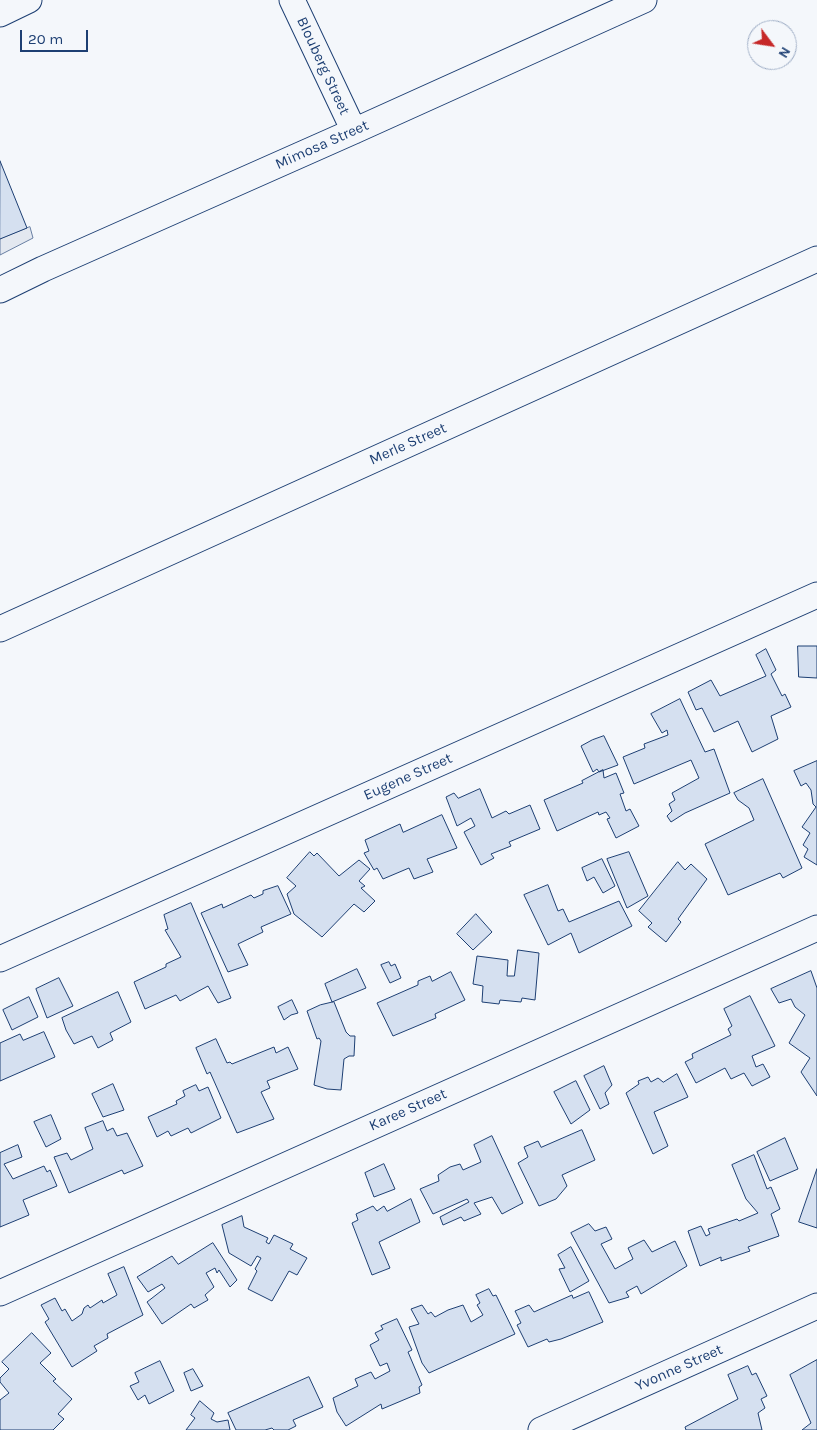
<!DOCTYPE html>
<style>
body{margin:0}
#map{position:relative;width:817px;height:1430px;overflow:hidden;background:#f4f7fb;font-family:Karla,sans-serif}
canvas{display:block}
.north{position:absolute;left:747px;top:20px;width:50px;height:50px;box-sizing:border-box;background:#f4f7fb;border:1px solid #9eadc5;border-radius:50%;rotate:121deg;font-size:14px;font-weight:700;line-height:20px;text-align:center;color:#1d3f73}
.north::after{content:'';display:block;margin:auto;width:18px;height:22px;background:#c62828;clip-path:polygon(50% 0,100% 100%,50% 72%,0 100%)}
.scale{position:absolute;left:20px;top:30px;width:68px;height:22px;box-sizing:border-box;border:2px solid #1d3f73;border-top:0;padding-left:6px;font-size:15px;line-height:18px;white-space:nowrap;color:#1d3f73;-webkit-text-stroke:4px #f4f7fb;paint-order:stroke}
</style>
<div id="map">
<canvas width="817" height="1430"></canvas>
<div class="north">N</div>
<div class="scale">20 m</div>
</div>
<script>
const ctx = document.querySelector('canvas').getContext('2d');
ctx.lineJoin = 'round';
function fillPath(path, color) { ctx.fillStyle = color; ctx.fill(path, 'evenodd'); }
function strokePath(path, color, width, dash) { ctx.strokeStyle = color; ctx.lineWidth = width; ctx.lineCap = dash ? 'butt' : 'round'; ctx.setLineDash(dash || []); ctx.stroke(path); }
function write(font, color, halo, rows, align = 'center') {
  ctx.font = font + ' Karla,sans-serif'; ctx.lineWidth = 4; ctx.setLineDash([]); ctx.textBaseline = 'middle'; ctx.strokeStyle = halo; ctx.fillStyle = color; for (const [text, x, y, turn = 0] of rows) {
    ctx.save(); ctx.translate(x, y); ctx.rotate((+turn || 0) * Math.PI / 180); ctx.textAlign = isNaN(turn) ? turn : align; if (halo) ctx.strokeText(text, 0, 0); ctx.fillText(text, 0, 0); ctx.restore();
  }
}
const parking = new Path2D(`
 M30,227L33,238L0,255V239Z`);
const building = new Path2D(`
 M0,161L27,228L0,239Z
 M798,646H817V678L799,677Z
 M766,649L776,670L771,674L782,696L785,694L791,707L771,716L778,739L752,752L738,721L714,732L702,708L696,710L688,692L711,680L720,696L766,676L756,655Z
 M680,699L705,752L714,749L730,793L685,813L671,822L667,816L672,811L669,804L675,800L672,793L699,778L691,760L634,784L623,757L645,748L644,744L668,735L667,730L662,733L651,714Z
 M604,736L618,765L599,772L597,769L593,772L581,746L592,740Z
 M817,761V865L804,857L808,849L803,845L810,833L802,827L816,807L813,804L811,790L806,783L801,786L794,771Z
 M603,770L604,778L616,773L624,793L620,794L626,811L630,809L639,826L616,838L607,819L610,818L606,812L599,815L598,812L557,831L544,800L583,783L582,781Z
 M763,779L802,868L783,878L780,873L728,895L705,844L754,820L749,808L738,800L734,793Z
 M480,789L492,818L506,811L509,814L530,805L540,829L509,842L511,846L491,854L494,858L481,865L464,832L475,826L471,818L457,826L446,797L454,793L458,798Z
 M442,815L457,848L427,859L433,872L414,879L409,868L383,879L377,868L374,870L364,853L369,851L365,840L400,824L403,832Z
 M310,852L314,856L317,853L339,876L359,860L370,869L359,881L365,886L361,888L375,901L364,912L354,904L322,937L294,914L287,894L296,886L287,878Z
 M629,852L648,896L627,908L607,859Z
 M602,859L615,886L603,893L594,877L587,881L582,868Z
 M678,862L685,870L691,864L707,879L678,919L681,922L666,942L648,927L652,923L639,911Z
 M548,885L558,911L563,909L569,922L619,901L632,926L579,953L571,933L548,945L524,895Z
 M278,886L291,914L261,927L263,932L238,944L248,965L228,972L201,913L222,904L223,908L251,895L254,898L263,894V891Z
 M191,903L231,998L218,1003L208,986L180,1001L176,995L145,1009L134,982L166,967V964L181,957L165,930L168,929L164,915Z
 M476,914L492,932L473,950L457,934Z
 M518,950L539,953L535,1000L522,998L521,1002L500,1000L499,1004L482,1002L483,986L473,984L477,956L508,960L507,976H514Z
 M389,962L391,966L395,964L401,978L390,983L381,965Z
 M357,969L366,988L332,1002L325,984Z
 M811,971L817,988V1096L801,1072L810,1058L789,1043L805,1015L795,1007L791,999L779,1003L771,989Z
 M451,972L465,1000L435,1014L436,1018L393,1036L377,1003L418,985V981L430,976L432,981Z
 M59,978L73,1006L47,1018L36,989Z
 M118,992L131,1022L110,1033L113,1040L98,1048L92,1036L74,1044L66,1030L62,1018Z
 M750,996L775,1046L752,1056L756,1067L763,1064L770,1077L752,1086L744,1073L731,1079L725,1068L696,1083L685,1062L693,1058L692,1054L731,1035L728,1029L732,1026L724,1009Z
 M29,997L38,1017L12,1030L3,1010Z
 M292,1000L298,1013L291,1015L284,1020L278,1007Z
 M334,1002L346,1032L350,1036H355L354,1056H349L344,1059L341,1090L327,1089L314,1085L321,1041L319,1038L317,1039L307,1011L320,1005Z
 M44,1032L55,1057L0,1081V1043L20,1034L23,1040Z
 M216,1039L227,1063L230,1062L232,1064L274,1047L276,1053L288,1047L298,1069L267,1081L270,1088L261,1092L274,1119L237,1133L210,1072L207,1074L196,1048Z
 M604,1066L612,1085L605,1093L609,1104L600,1109L584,1076Z
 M677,1074L688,1097L654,1112L668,1146L653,1154L626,1093L639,1084L638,1081L648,1077L651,1082L658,1078L663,1082Z
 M576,1081L590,1110L571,1124L554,1092Z
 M113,1084L124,1110L103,1117L92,1094Z
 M196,1085L199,1091L208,1087L221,1118L191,1133L188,1128L171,1136L168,1131L157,1137L148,1117L177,1104L176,1101L185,1096L183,1091Z
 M51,1115L61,1139L46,1147L34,1122Z
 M103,1121L107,1131L113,1128L117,1136L127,1133L143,1166L124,1174L122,1170L69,1193L54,1157L67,1153L71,1160L93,1149L85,1128Z
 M582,1130L595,1160L562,1175L567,1186L556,1199L539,1206L518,1163L528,1157L524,1147L538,1141L541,1147Z
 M492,1136L523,1203L502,1214L492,1197L474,1203L481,1214L464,1221L461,1217L443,1225L440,1217L469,1202L467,1199L433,1214L420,1189L439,1181L438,1175L450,1167L460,1164L463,1170L481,1162L474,1145Z
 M785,1138L798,1169L770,1181L757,1152Z
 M18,1145L22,1157L4,1164L13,1179L44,1166L47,1172L50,1170L57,1186L23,1200L29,1215L0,1227V1153Z
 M754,1155L767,1189L771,1187L780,1209L771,1214L779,1236L748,1247L750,1251L721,1261V1257L700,1266L688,1231L701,1226L706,1236L710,1234L708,1229L737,1219L739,1221L758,1213L746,1199L732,1165Z
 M384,1164L395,1189L374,1197L365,1173Z
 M817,1169V1228L799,1222Z
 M411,1199L420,1222L379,1242L390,1268L372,1275L352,1223L358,1220L356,1214L373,1206L377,1211L384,1206L387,1211Z
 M242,1216L244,1227L268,1238L266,1242L269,1244L274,1235L293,1244L290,1249L307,1258L297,1275L289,1271L272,1301L248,1289L257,1271L255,1269L261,1258L257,1256L251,1266L229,1253L222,1225Z
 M589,1224L595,1231L606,1227L612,1239L601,1244L615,1269L633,1259L628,1248L644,1240L652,1252L675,1241L687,1266L641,1294L637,1286L626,1292L629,1297L609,1303L571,1233Z
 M213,1243L237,1280L230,1287L219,1270L217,1273L215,1268L206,1273L214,1287L205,1295L208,1300L194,1308L191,1304L162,1324L147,1302L165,1288L162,1284L148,1292L137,1277L172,1256L178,1264Z
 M571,1247L589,1281L570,1292L559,1269L565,1268L558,1255Z
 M124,1267L143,1315L107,1334L108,1338L94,1346L97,1351L72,1367L45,1322L49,1319L41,1305L55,1298L62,1311L65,1309L72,1321L82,1314L84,1308L88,1305L90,1308L102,1300L103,1303L117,1295L108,1274Z
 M489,1289L493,1296L496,1295L515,1334L429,1373L422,1363L409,1327L419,1324L411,1309L422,1305L428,1314L431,1312L435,1317L448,1310L463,1305L471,1322L483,1315L477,1305L480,1303L476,1295Z
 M589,1292L603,1322L561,1339L549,1342L547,1339L528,1347L517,1325L521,1323L515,1311L529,1305L534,1312L572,1295L573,1298Z
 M397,1319L412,1350L408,1352L422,1385L419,1387L420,1393L382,1409L381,1404L346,1426L337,1412L333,1398L358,1386L355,1379L371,1372L375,1379L390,1371L387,1363L380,1366L370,1345L379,1340L375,1333L383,1329L381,1326Z
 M32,1333L51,1353L40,1363L56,1379L53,1381L72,1399L58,1414L64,1419L53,1430H0V1400L9,1393L0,1382V1378L9,1369L2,1362Z
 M817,1360V1430H802L811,1423L790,1375Z
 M160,1361L174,1391L149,1404L145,1395L138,1400L130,1386L139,1382L135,1373Z
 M748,1366L752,1375L756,1373L767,1396L761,1399L765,1408L758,1413L762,1430H686L685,1427L738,1399L728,1375Z
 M193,1369L203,1386L191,1391L184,1373Z
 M309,1377L323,1407L293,1420L296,1426L288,1430H274L272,1428L265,1430H236L228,1413Z
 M200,1401L214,1413L211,1419L217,1422L228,1420L230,1430H186L195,1418L191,1415Z`);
const minor = new Path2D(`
 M292,0L354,131
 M0,14L29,0
 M0,290L43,269L354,131L644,0
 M0,629L817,259
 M0,959L817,595
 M0,1293L817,928
 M541,1430L817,1306`);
const streetNames = [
 ["Blouberg Street",323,66,65],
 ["Mimosa Street",322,145,-24],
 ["Merle Street",408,444,-24],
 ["Eugene Street",408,777,-24],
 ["Karee Street",408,1110,-24],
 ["Yvonne Street",679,1368,-24]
];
fillPath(parking, '#e3e8f0');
strokePath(parking, '#687fa3', 1);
fillPath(building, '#d5e0f0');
strokePath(building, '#1d3f73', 1);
strokePath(minor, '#1d3f73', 27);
strokePath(minor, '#f4f7fb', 25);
write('15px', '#1d3f73', '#f4f7fb', streetNames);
</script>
